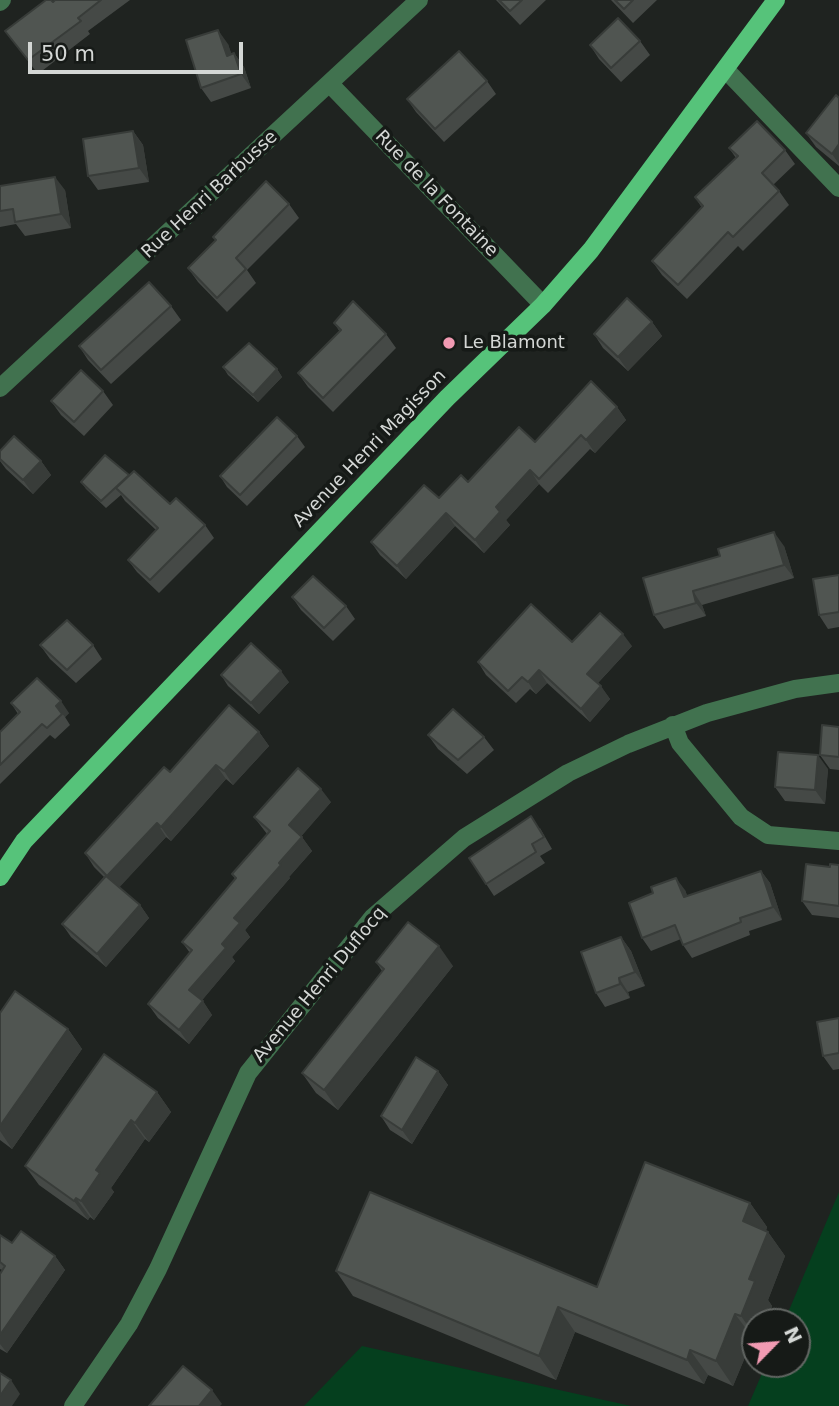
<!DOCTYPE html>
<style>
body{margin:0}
#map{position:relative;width:839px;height:1406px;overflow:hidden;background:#1f2320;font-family:"DejaVu Sans",sans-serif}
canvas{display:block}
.north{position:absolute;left:741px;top:1308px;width:70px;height:70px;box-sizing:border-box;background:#161a17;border:2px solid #626663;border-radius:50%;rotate:65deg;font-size:19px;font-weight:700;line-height:28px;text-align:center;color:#d4d7d5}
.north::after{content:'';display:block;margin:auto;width:24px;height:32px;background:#f19ab2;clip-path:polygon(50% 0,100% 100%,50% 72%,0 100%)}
.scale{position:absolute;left:28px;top:42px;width:215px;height:32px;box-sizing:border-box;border:4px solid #d4d7d5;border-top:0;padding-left:9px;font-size:21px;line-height:24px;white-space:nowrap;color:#d4d7d5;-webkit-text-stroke:5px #161a17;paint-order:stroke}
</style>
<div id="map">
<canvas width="839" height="1406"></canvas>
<div class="north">N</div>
<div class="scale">50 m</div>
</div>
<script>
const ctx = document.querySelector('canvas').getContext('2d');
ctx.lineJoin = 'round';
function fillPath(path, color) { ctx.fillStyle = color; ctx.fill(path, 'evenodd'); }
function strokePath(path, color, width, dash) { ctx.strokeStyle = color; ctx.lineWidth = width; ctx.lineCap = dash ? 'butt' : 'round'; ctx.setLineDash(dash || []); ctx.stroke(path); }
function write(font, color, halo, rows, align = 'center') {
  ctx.font = font + ' "DejaVu Sans",sans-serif'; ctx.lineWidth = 7; ctx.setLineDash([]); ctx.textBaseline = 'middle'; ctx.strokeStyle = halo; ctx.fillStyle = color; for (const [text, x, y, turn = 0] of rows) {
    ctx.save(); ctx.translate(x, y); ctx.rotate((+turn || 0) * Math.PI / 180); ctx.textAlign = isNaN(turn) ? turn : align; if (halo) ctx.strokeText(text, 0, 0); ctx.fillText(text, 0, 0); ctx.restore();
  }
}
const green = new Path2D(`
 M839,1192V1406H748L766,1364H797V1322H784Z
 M362,1346L631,1406H304Z`);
const minor = new Path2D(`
 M0,2L2,0
 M726,70L839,188
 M330,84L543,305
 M0,388L419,0
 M673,725L680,743L741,817L768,835L839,841
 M73,1406L129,1324L158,1269L248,1073L373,917L464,838L568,773L628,744L707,713L795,689L839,683`);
const major = new Path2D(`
 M0,877L24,841L447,398L543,305L591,250L776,0`);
const wall = new Path2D(`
 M55,0H130L88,31L90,34L38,74L5,31Z
 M496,0H546L520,25Z
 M611,0H657L633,23Z
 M640,41L650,55L621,82L599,59L590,45Z
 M228,44L231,54L234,53L244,67L251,88L211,102L201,88Z
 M487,81L496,94L444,142L416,112L407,99Z
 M839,98V166L816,147L806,133Z
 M133,131L143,145L149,182L98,190L88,176Z
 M729,148L785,150L795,164L773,185L779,191L789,205L743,251L738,246L687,299L662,275L652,261L702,208L695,197L736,158Z
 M0,186L65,190L71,228L25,236L16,224L0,227Z
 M289,204L299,218L247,270L256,283L227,312L198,282L188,268L216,241L213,237Z
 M171,306L181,320L111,384L88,360L79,346Z
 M652,322L662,336L628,371L603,348L594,334Z
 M334,323L386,334L396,348L333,412L308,387L298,373L340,332Z
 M223,367L277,369L282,377L258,402L228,375Z
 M103,391L113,405L84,436L61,415L51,401Z
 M617,407L626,420L595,453L590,449L548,493L539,484L506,520L510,525L484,553L455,526L406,579L380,555L371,542L439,498L468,482L535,442Z
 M297,436L305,447L247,506L227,487L220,476Z
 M0,451L41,461L51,475L33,494L6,469L0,461Z
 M129,476L170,504L205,525L214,538L159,593L137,572L128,560L156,530L125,501L121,495L106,508L86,489L81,482Z
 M784,546L794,578L702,605L706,616L664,629L654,615L643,578Z
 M839,575V627L828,629L819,615Z
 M292,597L346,606L355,619L333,641L301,610Z
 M572,642L632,646L598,683L610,699L590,722L547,683L536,694L530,689L516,703L486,675L478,662Z
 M40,645H93L102,659L76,683L50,659Z
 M221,675L289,682L259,714L228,686Z
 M11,703L69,713L65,717L70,725L55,739L50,735L0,784V732L18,714Z
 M839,727V770L830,769L820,755Z
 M259,732L269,746L233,785L226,779L171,841L166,837L119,887L140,905L149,918L106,967L71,937L62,924L104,877L94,867L85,853L170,772Z
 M428,735L484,737L494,750L467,774L438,749Z
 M828,769L825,804L785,801L775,787Z
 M331,802L301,836L312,851L289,877L290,878L245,930L250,937L232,957L235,961L202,1000L212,1015L189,1044L158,1018L148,1004L190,953L182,942L235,879L232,874L267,834L254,817Z
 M540,828L552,849L540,856L545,863L494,896L469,858Z
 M839,865V918L812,915L802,901L830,867Z
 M761,871L770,883L782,920L749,931L750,935L692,958L683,945L681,939L651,951L642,938L685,890L687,896Z
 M621,937L631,951L645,986L628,992L630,998L605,1007L596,993Z
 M376,962L453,966L338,1110L316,1093L302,1073L382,971Z
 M0,1013L68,1029L82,1049L12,1149L0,1140Z
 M839,1018V1069L833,1070L823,1056Z
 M438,1071L448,1085L412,1144L390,1130L381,1116Z
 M157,1092L171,1112L149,1142L145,1139L111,1188L114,1192L94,1220L90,1217L88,1220L39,1185L25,1166Z
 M750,1203L767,1227L766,1231L768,1232L785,1256L768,1300L772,1306L766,1322H755V1339L753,1338L733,1386L708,1375L704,1384L575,1332L556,1380L353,1296L336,1271L597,1287Z
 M0,1235L12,1243L55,1256L65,1270L7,1353L0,1349V1274L2,1270L0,1269Z`);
const shadedWall = new Path2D(`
 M218,30L228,44L237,69L227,56Z
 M234,53L244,67L251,88L241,74Z
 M133,131L143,145L149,182L139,168Z
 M839,144V164L832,154Z
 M55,177L65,190L71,228L61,214Z
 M652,322L662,336L628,371L618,357Z
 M277,369L282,377L258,402L253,395Z
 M617,407L626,420L595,453L586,440Z
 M41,461L51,475L33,494L23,480Z
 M530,470L539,484L506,520L510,525L484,553L475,540L496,507Z
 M446,513L455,526L406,579L397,566Z
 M774,532L784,546L794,578L784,565Z
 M693,591L702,605L706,616L696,603Z
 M623,634L632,646L595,686L587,674Z
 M539,670L547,683L536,694L528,682Z
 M281,671L289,682L259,714L251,703Z
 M601,686L610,699L590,722L581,709Z
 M61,701L69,713L65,717L56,706Z
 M259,732L269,746L233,785L224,771Z
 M818,755L828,769L825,804L815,790Z
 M216,765L226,779L171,841L161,827Z
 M321,789L331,802L299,839L289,825Z
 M157,823L166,837L117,890L107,876Z
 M302,837L312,851L289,877L290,878L245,930L250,937L232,957L235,961L199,1004L189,990L222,944L234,918Z
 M761,871L770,883L782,920L773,907Z
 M676,878L685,890L693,910L684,897Z
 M140,905L149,918L106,967L97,954Z
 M621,937L631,951L645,986L635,972Z
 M439,946L453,966L338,1110L324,1090Z
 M619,978L628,992L630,998L620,984Z
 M203,1001L212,1015L189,1044L179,1030Z
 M68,1029L82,1049L12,1149L0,1131V1126Z
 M438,1071L448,1085L412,1144L402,1130Z
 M157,1092L171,1112L149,1142L135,1123Z
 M131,1120L145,1139L111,1188L114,1192L94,1220L81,1201L96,1170Z
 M76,1198L90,1217L88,1220L74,1201Z
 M750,1203L767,1227L760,1245L743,1221Z
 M768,1232L785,1256L768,1300L772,1306L766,1322H755V1336L741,1316L749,1279Z
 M55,1256L65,1270L7,1353L0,1344V1335Z
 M558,1307L575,1332L556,1380L539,1356Z
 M735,1314L753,1338L733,1386L716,1361Z
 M690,1350L708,1375L704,1384L687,1360Z
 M11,1380L20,1394L12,1406H0V1396Z
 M212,1390L222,1404L220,1406H199Z`);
const building = new Path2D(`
 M46,0H51L53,2L55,0H101L78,18L81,21L28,60L5,31Z
 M499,0H522L510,11Z
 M615,0H633L624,9Z
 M618,18L640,41L611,68L590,45Z
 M218,30L227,56L234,53L241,74L201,88L186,40Z
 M459,51L487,81L435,129L407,99Z
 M836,95L839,98V144L832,154L806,133Z
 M757,121L785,150L762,173L779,191L733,237L728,232L678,285L652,261L703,206L695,197L738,156L729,148Z
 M133,131L139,168L88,176L83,139Z
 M55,177L61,214L15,222L13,209L0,211V186Z
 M266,181L289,204L236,258L246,269L217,298L188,268L216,240L213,237Z
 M149,282L171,306L101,370L79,346Z
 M627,298L652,322L618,357L594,334Z
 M353,301L386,334L323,398L298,373L341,330L334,323Z
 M249,343L277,369L253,395L223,367Z
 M81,370L103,391L74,422L51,401Z
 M591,381L617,407L586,440L581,435L539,479L530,470L496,507L500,512L475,540L446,513L397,566L371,542L424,485L439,498L461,475L468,482L519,427L535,442Z
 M277,417L297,436L240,495L220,476Z
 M14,436L41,461L23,480L0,459V451Z
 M105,455L129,475L101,501L81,482Z
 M134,471L170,504L176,498L205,525L150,580L128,560L158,528L116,488Z
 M774,532L784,565L693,591L696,603L654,615L643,578L720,556L718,549Z
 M839,575V612L819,615L813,579Z
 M313,576L346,606L324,628L292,597Z
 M531,604L572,642L600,613L623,634L587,674L601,686L581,709L539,670L528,682L522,677L508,691L478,662Z
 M67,620L93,645L67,670L40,645Z
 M251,643L281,671L251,703L221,675Z
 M37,678L61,701L56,706L62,714L47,728L42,724L0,765V732L20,712L11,703Z
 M229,705L259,732L224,771L216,765L161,827L157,823L107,876L85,853L164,767L170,772Z
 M453,709L484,737L458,760L428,735Z
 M822,725L839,727V757L820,755Z
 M778,752L818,755L815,790L775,787Z
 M298,768L321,789L289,825L302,837L279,863L281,865L234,918L240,923L222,944L226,948L189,990L203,1001L179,1030L148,1004L192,950L182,942L236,878L232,874L270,831L254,817Z
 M531,816L544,837L532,844L536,852L486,884L469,858Z
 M806,864L830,867V864L839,865V906L802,901Z
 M761,871L773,907L740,918L741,922L683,945L675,925L642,938L629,903L653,893L651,887L676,878L684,897Z
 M106,876L140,905L97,954L62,924Z
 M408,922L439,946L324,1090L302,1073L384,969L376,962Z
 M621,937L635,972L619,978L620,984L596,993L581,952Z
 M15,991L68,1029L0,1126V1013Z
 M839,1018V1053L823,1056L817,1022Z
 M104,1054L157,1092L135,1123L131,1120L96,1170L100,1173L81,1201L76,1198L74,1201L25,1166Z
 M416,1057L438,1071L402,1130L381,1116Z
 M645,1162L750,1203L743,1221L768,1232L749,1279L755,1281L741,1316L735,1314L716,1361L690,1350L687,1360L558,1307L539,1356L336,1271L370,1192L597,1287Z
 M21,1231L55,1256L0,1335V1274L5,1266L0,1262V1235L12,1243Z
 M183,1366L212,1390L199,1406H149Z
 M0,1373L11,1380L0,1396Z`);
const markers = [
 [449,343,7,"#f19ab2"]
];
const streetNames = [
 ["Rue de la Fontaine",436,194,46],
 ["Rue Henri Barbusse",210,195,-43],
 ["Avenue Henri Magisson",370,449,-46],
 ["Avenue Henri Duflocq",320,985,-50]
];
const poiNames = [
 ["Le Blamont",463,343]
];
fillPath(green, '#053f1e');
strokePath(minor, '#41724f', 18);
strokePath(major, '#56c37a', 18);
fillPath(wall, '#454946');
fillPath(shadedWall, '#383c39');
fillPath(building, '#505551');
strokePath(building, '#383c39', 2);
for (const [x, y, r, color] of markers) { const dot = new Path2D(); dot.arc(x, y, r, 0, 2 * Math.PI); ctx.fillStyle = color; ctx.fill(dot); strokePath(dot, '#161a17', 2.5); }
write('18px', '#d4d7d5', '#161a17', streetNames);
write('18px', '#d4d7d5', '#161a17', poiNames, 'left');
</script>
